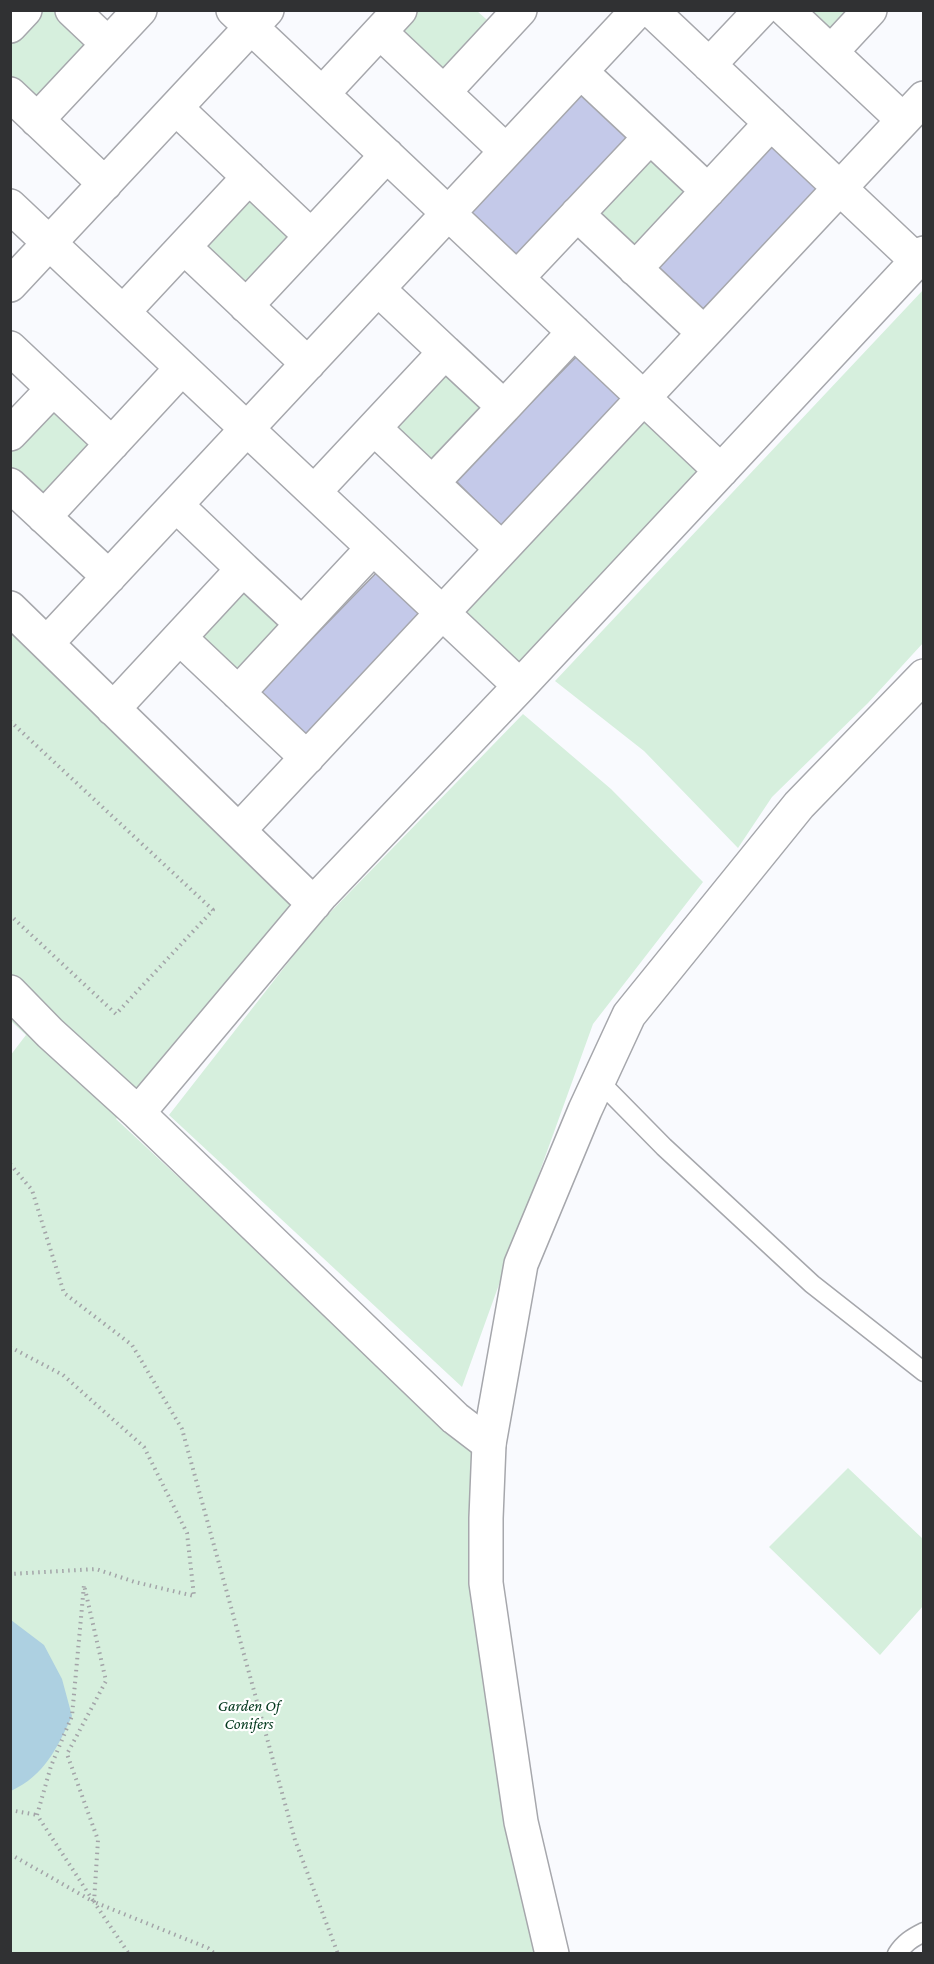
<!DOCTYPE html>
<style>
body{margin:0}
#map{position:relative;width:934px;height:1964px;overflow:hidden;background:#f9fafe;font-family:"Crimson Pro",serif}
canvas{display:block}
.frame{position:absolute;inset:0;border:12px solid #303133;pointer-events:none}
</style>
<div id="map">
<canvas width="934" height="1964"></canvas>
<div class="frame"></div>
</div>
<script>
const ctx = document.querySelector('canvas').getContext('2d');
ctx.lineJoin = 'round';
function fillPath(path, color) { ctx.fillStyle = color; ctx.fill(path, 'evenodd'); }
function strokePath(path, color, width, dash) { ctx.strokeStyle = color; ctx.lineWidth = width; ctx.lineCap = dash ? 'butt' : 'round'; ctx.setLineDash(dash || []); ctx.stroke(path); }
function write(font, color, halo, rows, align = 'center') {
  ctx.font = font + ' "Crimson Pro",serif'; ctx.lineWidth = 4.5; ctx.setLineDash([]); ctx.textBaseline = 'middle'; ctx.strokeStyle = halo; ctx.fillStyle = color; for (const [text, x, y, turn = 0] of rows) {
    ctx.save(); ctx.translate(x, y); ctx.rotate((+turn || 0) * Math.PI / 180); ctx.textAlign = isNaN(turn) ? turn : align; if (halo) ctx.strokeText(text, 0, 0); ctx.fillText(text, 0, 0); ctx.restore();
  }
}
const green = new Path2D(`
 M415,10L477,11L494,26L442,79L395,31Z
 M39,11H60L96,45L38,106L11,81L10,41Z
 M804,11H853L829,35Z
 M652,149L694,193L636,253L592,212Z
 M252,192L297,237L246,289L200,247Z
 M923,290V643L868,703L772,797L738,848L644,751L555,681Z
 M448,365L489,408L431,467L390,430Z
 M643,398L721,471L520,686L442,613Z
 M54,401L98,446L44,501L11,468L10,449Z
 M246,582L288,625L239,677L193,638Z
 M10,627L311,910L116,1119L483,1461L549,1953H11L10,1056L26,1035L10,1020Z
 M523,714L611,789L703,882L593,1024L462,1387L169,1115L315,928Z
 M848,1468L923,1539V1606L880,1655L769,1547Z`);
const water = new Path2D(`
 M11,1620L44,1645L62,1679L72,1716C57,1748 45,1775 11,1791Z`);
const building = new Path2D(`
 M588,88L635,134L511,263L464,216Z
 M776,136L825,184L697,315L649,268Z
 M578,355L624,400L501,526L455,480Z
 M380,569L427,615L303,742L256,696Z`);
const path = new Path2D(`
 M10,721L213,910L116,1014L10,915
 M10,1164L32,1190L64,1293L132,1345L182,1429L295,1840L338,1954
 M10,1347L63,1375L144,1447L187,1533L194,1596L135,1582L96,1569L10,1574
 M10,1810L37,1815
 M10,1854L94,1902L129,1954
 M94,1902L98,1840L67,1754L106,1681L84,1585L72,1716L51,1766L37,1815L94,1902L208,1948L215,1954`);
const lane = new Path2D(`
 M599,1081L664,1147L812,1284L924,1372
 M897,1954C904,1943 912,1938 924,1932`);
const street = new Path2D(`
 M72,10L108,44
 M233,10L721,471
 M651,10L916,260
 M786,10L903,120
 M10,26L25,10
 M380,32L506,151
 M831,52L870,10
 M709,65L761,10
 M581,72L708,191
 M444,92L520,10
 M10,94L105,184
 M322,94L400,10
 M176,108L311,236
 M37,120L140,10
 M10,206L520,686
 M577,214L704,333
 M184,247L308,364
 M635,269L771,123
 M517,278L650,137
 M10,285L267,10
 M378,289L445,352
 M246,306L387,155
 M123,312L249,177
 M10,348L112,444
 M374,428L502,549
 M10,434L53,389
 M432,483L504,407
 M10,485L109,577
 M314,492L445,352L504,407L574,332
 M176,505L243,569
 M44,517L182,368
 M10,608L314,904
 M180,638L307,758
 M47,643L638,10
 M238,693L302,624
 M113,709L243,569L302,624L373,548
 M239,830L924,98
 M10,992L50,1033L138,1113L455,1418L489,1444
 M138,1113L322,894L520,686L924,253`);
const secondary = new Path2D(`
 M552,1954L521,1822L486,1583V1518L489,1444L521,1264L585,1110L629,1015L799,805L924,676`);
const parkNames = [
 ["Garden Of",249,1706],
 ["Conifers",249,1724]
];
fillPath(green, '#d6efdd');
fillPath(water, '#add0e1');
fillPath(building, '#c4c9e9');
strokePath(building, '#a3a4a9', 1.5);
strokePath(lane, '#a6a7ac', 21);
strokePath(street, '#a6a7ac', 36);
strokePath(secondary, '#a6a7ac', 36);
strokePath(path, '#a3a4a8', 4, [1.5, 4.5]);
strokePath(lane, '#fff', 18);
strokePath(street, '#fff', 33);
strokePath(secondary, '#fff', 33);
write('italic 16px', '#01371b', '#fff', parkNames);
</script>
